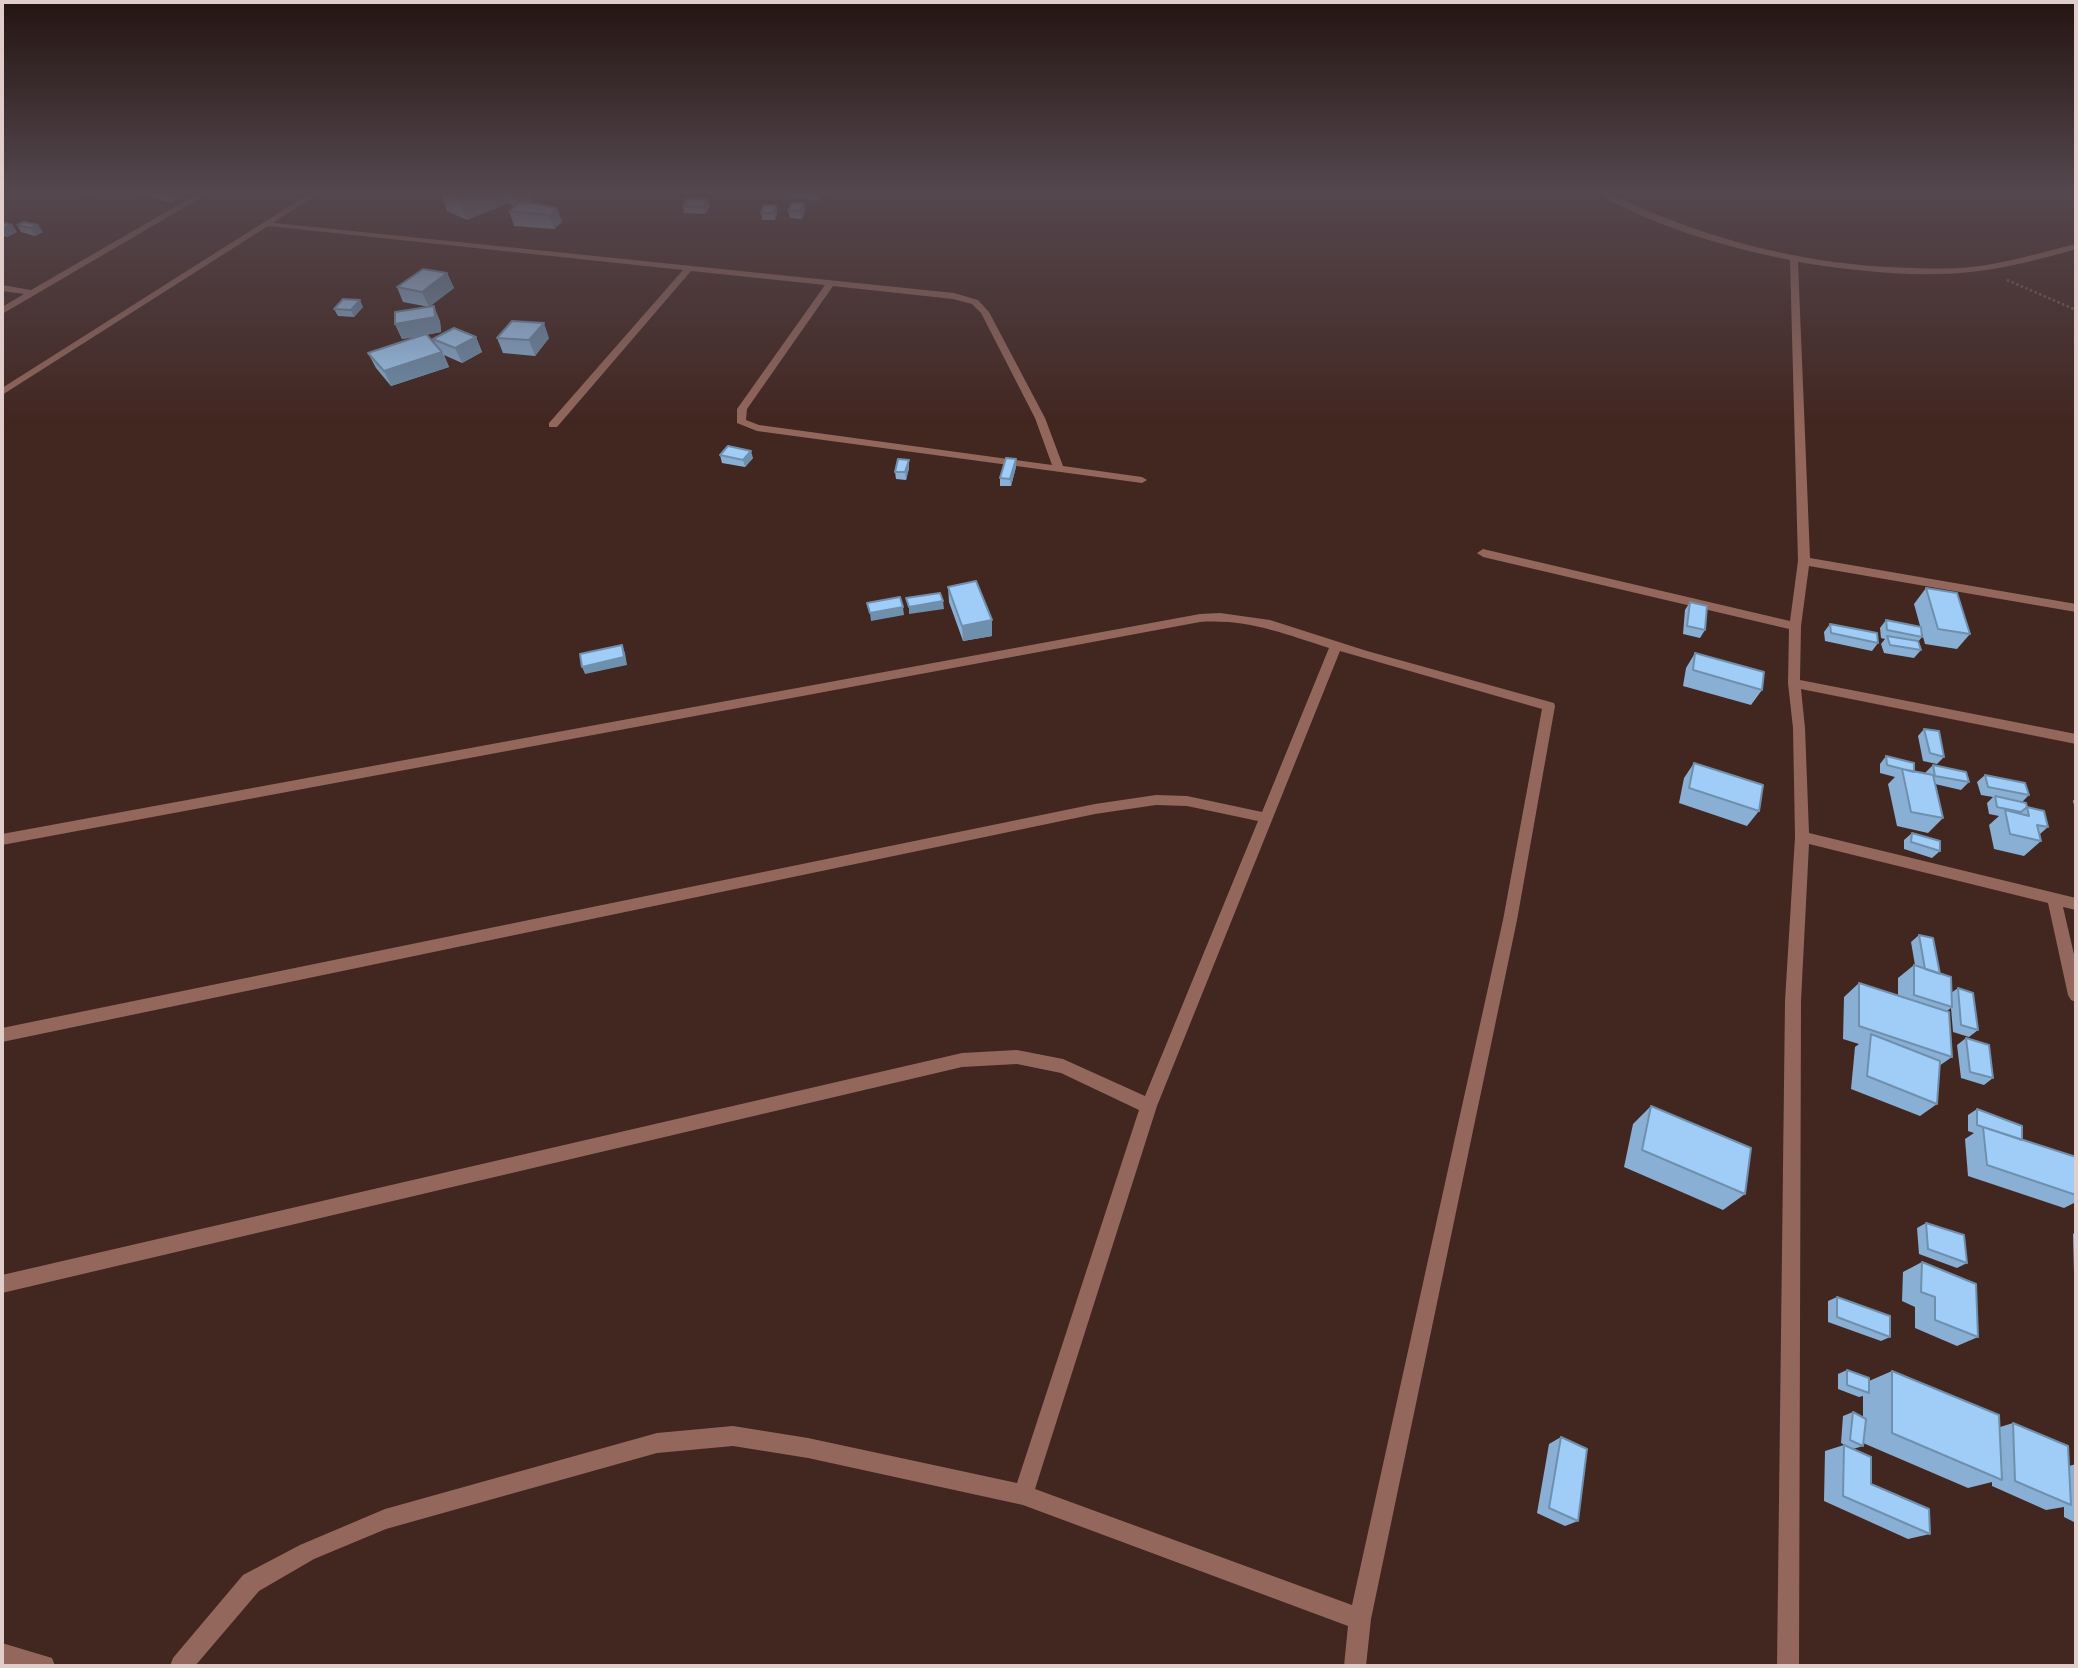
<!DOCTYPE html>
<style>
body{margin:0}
#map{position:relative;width:2078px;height:1668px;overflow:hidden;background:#422620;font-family:Raleway,sans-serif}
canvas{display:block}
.frame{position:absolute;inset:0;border:4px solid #e1ceca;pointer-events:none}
</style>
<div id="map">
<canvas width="2078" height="1668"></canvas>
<div class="frame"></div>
</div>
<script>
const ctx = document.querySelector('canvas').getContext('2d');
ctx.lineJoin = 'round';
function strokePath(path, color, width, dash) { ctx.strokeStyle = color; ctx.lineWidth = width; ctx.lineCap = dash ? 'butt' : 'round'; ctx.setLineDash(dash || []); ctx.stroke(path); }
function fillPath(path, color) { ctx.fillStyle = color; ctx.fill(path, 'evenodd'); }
const path = new Path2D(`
 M2007,280L2076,310`);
const minor = new Path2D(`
 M199,193H209L2,314V307L24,294L2,291V285L31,290Z
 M1598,193H1609C1697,236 1789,261 1886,267C1915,268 1944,270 1972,267C2008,263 2042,252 2076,244V249C2042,259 2007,268 1971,272C1914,278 1854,271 1798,262L1810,558L2076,604V612L1809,566L1801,626L1800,680L2076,734V744L1801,689L1805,728L1809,833L2076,898V910L2063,907L2076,963V1002L2071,1000L2068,995L2048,903L1809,844L1801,1001L1799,1666H1777L1785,1001L1795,837L1793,728L1788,683L1789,629L1483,557L1477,553L1483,549L1790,621L1798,561L1790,260C1733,249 1647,225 1598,193Z
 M265,222L954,293L978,300L989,312L1045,418L1063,466L1142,477L1147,480L1142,483L757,431L737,423V409L825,285L691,271L557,427H549V423L683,270L268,226L264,224ZM833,286L953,299L972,304L981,313L1035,418L1052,465L759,425L746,420L747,409Z
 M1220,613L1270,620L1367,651L1554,703L1555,706L1517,920L1371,1619L1366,1666H1344L1348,1626L1023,1505L808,1458L733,1446L657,1453L386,1529L314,1559L259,1591L195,1666H170L173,1658L243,1575L300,1545L385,1509L657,1433L733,1426L808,1438L1017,1483L1139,1110L1061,1073L1017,1064L962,1067L2,1293V1275L962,1053L1017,1050L1063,1059L1145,1096L1258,821L1187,806L1156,805L1095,814L2,1042V1028L1095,804L1156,795L1187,796L1262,812L1329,648C1284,634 1249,619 1200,622L2,845V834L1200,614ZM1340,651L1542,709L1503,920L1352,1605L1035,1489L1157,1106Z
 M2,1643L52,1658L55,1666L2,1665Z`);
const tertiary = new Path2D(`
 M310,193H320L2,395V388Z`);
const wall = new Path2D(`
 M137,193H188L171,202L153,198L151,195Z
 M440,193H531L534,201L529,203L557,208L562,222L554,229L514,226L509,211L514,206L508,203L467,220L447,211Z
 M792,193H827L818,201L792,197Z
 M708,199L710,206L705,214L684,213L683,206Z
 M804,203L805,210L802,219L790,218L788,211Z
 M776,205L777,212L775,220H762L761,213Z
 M2,222L12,225L17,232L7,237L2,235Z
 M17,225L43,232L35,236L21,232Z
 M447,273L454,288L429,307L440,321L441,332L426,335L436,346L433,339L476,337L482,352L462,363L444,355L449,367L391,386L376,368L368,353L421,336L402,339L395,324L429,307L403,302L397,287Z
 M363,307L354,317L338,316L334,309Z
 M497,338H549L535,356L503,353Z
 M720,455L753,458L745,467L722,463Z
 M909,460V468L906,480L896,479L895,472Z
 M1016,467L1011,486H1000V478Z
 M948,587L992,620V636L963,641L949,602Z
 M1926,588L1970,634L1957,649L1925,644L1914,604Z
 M1690,602L1705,630L1700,638L1683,634L1685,610Z
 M1886,620L1922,637L1918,642L1921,650L1914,658L1884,653L1881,644L1885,639L1881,638L1880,628Z
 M1830,624L1878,643L1872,651L1825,641L1824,632Z
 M1695,653L1762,690L1751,705L1683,686L1686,668Z
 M1924,729L1944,757L1937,764L1923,761L1918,736Z
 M1886,756L1914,772L1926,774L1925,773L1933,765L1969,782L1961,790L1935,784L1943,818L1928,833L1897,826L1888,784L1895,777L1880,773V764Z
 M1694,763L1759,811L1747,826L1679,803L1684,778Z
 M1985,775L2029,795L2022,802L2048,827L2040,834L2041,841L2024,856L1994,849L1989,825L1999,816L1989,814L1987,803L1993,797L1981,795L1977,782Z
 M2076,797V812L2073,801Z
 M1912,833L1940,851L1932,858L1904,849V840Z
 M1919,935L1951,993L1958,988L1978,1030L1969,1037L1953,1032L1951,1008L1947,1011L1952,1057L1939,1066L1937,1104L1920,1116L1851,1089L1855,1047L1859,1044L1843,1039L1844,997L1859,983L1898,996V978L1914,965H1915L1911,942Z
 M1966,1038L1993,1078L1984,1085L1961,1078L1957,1045Z
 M1651,1106L1745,1194L1723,1210L1624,1167L1633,1124Z
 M1977,1109L2022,1140L2076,1157V1202L2064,1208L1968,1176L1965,1139L1974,1133L1968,1131V1115Z
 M1926,1223L1967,1263L1957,1268L1919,1254L1917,1228Z
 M2076,1232V1274L2074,1273L2073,1234Z
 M1922,1262L1978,1337L1957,1346L1915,1328V1307L1902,1301L1903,1272Z
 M1837,1297L1890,1337L1881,1341L1828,1322V1301Z
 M1847,1370L1869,1381L1892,1371L2000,1427L2013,1423L2069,1466L2076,1464V1523L2064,1517V1507L2046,1510L1992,1486V1482L1968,1488L1863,1443V1446L1853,1449L1841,1443L1843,1416L1853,1412L1863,1417V1396L1859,1397L1838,1389V1374Z
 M1561,1437L1578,1521L1565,1526L1537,1513L1549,1444Z
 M1844,1445L1871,1484L1930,1534L1908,1539L1824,1501L1825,1451Z`);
const shadedWall = new Path2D(`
 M84,193H95L96,195L87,198Z
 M166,193H188L171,202Z
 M472,193H504L508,203L467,220L459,199Z
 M513,193H531L534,201L518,208Z
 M817,193H827L818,201Z
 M708,199L710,206L705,214L703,207Z
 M804,203L805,210L802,219L800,211Z
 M776,205L777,212L775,220L774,213Z
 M557,208L562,222L554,229L550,215Z
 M12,225L17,232L7,237L2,229Z
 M38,225L43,232L35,236L30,228Z
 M447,273L454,288L429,307L422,292Z
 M360,300L363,307L354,317L351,310Z
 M434,306L440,321L441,332L402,339L395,324Z
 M544,323L549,338L535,356L529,340Z
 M476,337L482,352L462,363L455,348Z
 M442,352L449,367L391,386L384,371Z
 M751,451L753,458L745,467L743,460Z
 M1016,459V467L1011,486L1010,479Z
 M909,460V468L906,480L905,472Z
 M943,601L944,609L909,614V607Z
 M903,607L904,615L871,621L870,613Z
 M992,620V636L963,641L962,626Z
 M622,645L625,653L627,665L585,674L582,667Z`);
const building = new Path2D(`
 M447,193H472L459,199Z
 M687,198L708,199L703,207L683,206Z
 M520,201L557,208L550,215L509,211Z
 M792,203H804L800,211H788Z
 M763,205H776L774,213H761Z
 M2,222L12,225L2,229Z
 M24,222L38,225L30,228L17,225Z
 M423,269L447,273L422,292L397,287Z
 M343,299L360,300L351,310L334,309Z
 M434,306L435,317L395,324V312Z
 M512,321L544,323L529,340L497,338Z
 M454,328L476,337L455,348L433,339Z
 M426,334L442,352L384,371L368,353Z
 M728,446L751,451L743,460L720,455Z
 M1006,458L1016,459L1010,479L1000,478Z
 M898,459L909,460L905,472H895Z
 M976,581L992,620L962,626L948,587Z
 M1926,588L1957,593L1970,634L1938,629Z
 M940,593L943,601L909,607L906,598Z
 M900,597L903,607L870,613L867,603Z
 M1690,602L1707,606L1705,630L1687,626Z
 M1886,620L1921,627L1922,637L1887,630Z
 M1830,624L1877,633L1878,643L1831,633Z
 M1887,636L1918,641L1921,650L1890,645Z
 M622,645L624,657L582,667L580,654Z
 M1695,653L1764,672L1762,690L1693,670Z
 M1924,729L1939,731L1944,757L1930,753Z
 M1886,756L1914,763V772L1887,765Z
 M1694,763L1763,785L1759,811L1689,788Z
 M1933,765L1966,772L1969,782L1935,776Z
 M1902,769L1933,775L1943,818L1911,812Z
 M1985,775L2025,783L2029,795L1988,787Z
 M1995,796L2026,803L2027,807L2021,812L1997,807Z
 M2027,807L2044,811L2048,827L2037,825L2041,841L2010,834L2005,810L2029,816Z
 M1912,833L1940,841V851L1911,842Z
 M1919,935L1933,938L1940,974L1925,969Z
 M1914,965L1951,977L1952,1007L1914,995Z
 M1859,983L1949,1012L1952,1057L1859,1026Z
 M1958,988L1973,993L1978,1030L1961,1025Z
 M1871,1034L1940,1061L1937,1104L1867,1076Z
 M1966,1038L1989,1045L1993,1078L1970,1072Z
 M1651,1106L1751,1148L1745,1194L1642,1150Z
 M1977,1109L2022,1126V1140L1977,1125Z
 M1983,1127L2076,1157V1195L1987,1165Z
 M1926,1223L1964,1235L1967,1263L1928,1249Z
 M1922,1262L1976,1284L1978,1337L1935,1320V1297L1921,1292Z
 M1837,1297L1890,1316V1337L1837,1317Z
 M1847,1370L1869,1378V1393L1847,1385Z
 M1892,1371L1999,1415L2002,1480L1892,1433Z
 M1853,1412L1866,1419L1863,1446L1850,1440Z
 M2013,1423L2068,1446L2071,1505L2015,1481Z
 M1561,1437L1587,1449L1578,1521L1549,1508Z
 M1844,1445L1871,1457V1484L1929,1509L1930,1534L1843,1496Z`);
strokePath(path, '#785f5a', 2.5, [2.5, 2.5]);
fillPath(minor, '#94675c');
fillPath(tertiary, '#94675c');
fillPath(wall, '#89b0d4');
fillPath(shadedWall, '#6f90ad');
fillPath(building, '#9fcdf7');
strokePath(building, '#6f90ad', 2);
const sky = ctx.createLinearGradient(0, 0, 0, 427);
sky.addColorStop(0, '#241512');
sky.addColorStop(0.45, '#54474e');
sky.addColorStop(1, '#54474e00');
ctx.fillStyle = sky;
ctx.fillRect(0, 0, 2078, 427);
</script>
